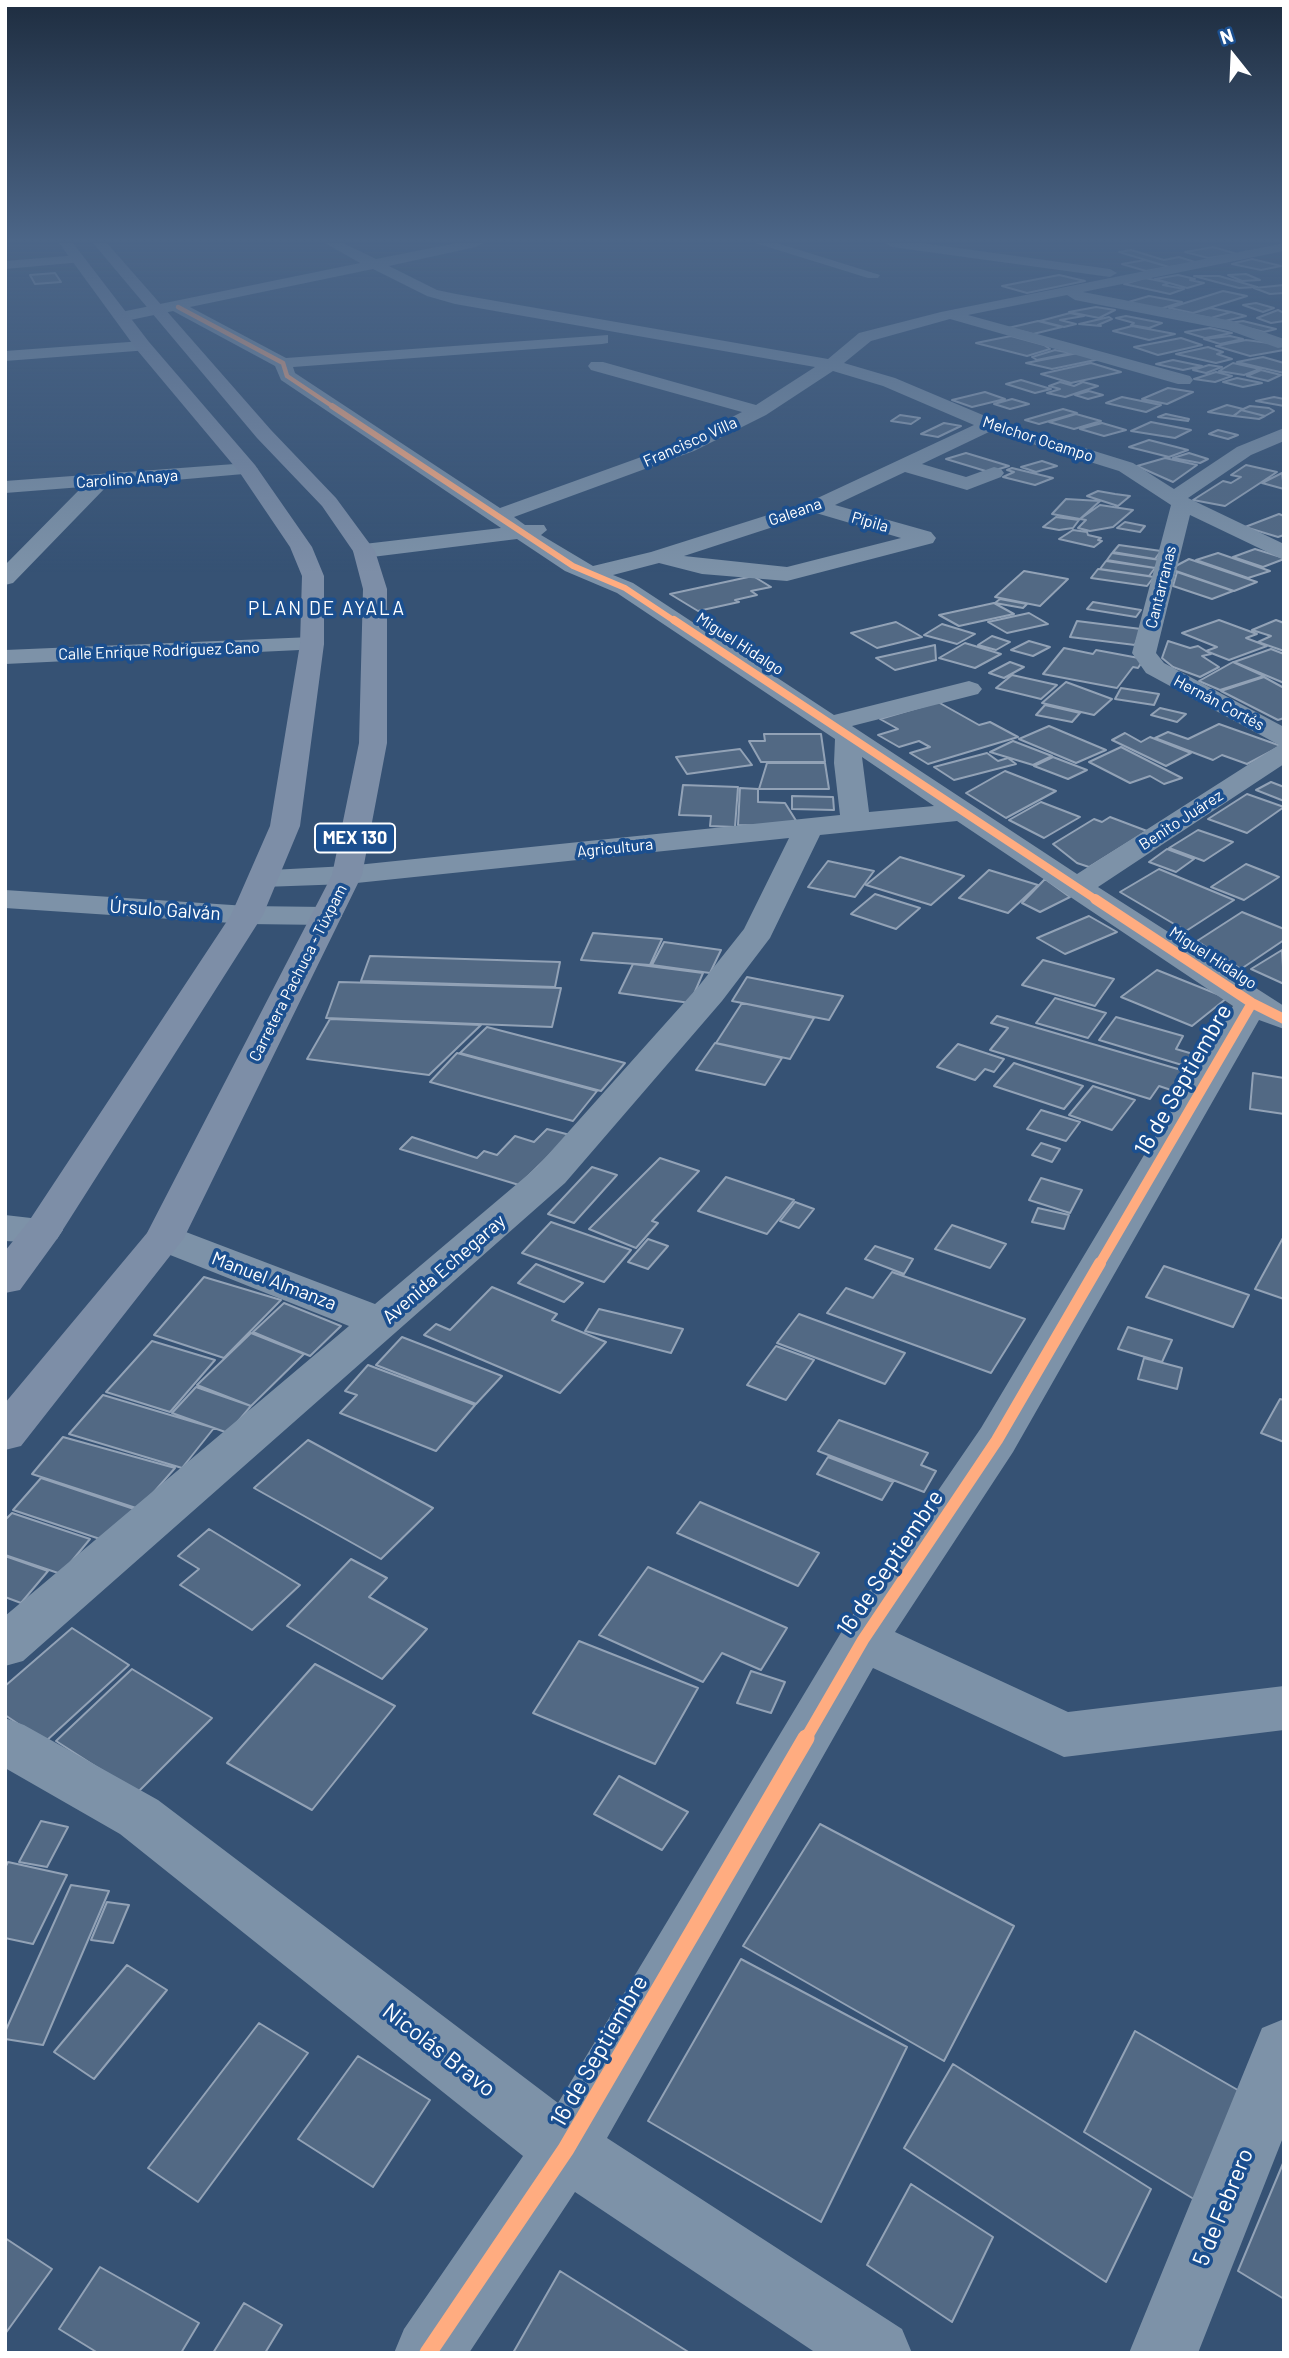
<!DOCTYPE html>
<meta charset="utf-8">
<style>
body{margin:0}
#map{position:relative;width:1289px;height:2358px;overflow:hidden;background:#365274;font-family:Barlow,sans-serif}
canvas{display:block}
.frame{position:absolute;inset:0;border:7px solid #fff;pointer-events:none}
.north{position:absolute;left:1198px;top:21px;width:70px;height:70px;-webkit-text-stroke:5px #1b4f8f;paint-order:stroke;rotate:342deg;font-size:19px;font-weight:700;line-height:28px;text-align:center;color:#fff}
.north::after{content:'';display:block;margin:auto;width:24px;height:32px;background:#fff;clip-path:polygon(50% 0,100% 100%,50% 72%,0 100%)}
</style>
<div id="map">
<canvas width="1289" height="2358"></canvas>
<div class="frame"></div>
<div class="north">N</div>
</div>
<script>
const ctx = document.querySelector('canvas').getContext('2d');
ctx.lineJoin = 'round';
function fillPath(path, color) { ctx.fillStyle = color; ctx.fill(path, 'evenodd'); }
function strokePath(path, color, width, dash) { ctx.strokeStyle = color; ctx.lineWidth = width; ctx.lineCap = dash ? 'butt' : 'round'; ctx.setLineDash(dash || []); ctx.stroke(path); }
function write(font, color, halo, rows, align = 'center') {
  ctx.font = font + ' Barlow,sans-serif'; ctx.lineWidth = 7; ctx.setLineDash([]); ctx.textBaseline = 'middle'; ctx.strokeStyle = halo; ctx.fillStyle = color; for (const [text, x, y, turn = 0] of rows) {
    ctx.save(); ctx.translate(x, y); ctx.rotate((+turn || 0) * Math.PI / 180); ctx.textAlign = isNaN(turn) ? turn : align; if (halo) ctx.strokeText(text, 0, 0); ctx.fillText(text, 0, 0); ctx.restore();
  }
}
const building = new Path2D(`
 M1213,247L1237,254L1208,258L1185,252Z
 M1131,250L1164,260L1179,257L1198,263L1169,267L1119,252Z
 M1252,259L1281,266L1261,270L1232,264Z
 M1145,260L1169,267L1146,271L1122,264Z
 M55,273L61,282L35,284L30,275Z
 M1246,274L1260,280L1242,281L1228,275Z
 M1059,275L1085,281L1027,293L1002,286Z
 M1178,275L1195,279L1190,280L1204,283L1187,288L1155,279Z
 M1194,276H1219L1257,287L1239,288Z
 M1145,278L1170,283L1163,285L1184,289L1170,294L1124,284Z
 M1284,285V293L1270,294L1254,288Z
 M1223,291L1247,296L1193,313L1169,308Z
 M1149,296L1182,302L1157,310L1125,303Z
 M1256,303L1274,308L1263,312L1243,305Z
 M1096,307L1115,310L1099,318L1069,312Z
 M1210,308L1231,312L1211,318L1190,314Z
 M1278,310L1284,313V321L1271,323L1257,318Z
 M1231,312L1246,316L1225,321L1211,318Z
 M1070,313L1084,316L1060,320L1076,324L1064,327L1040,321Z
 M1126,316L1162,323L1149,328L1131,325L1134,323L1116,318Z
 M1109,317L1112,319L1098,325L1101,326L1079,324Z
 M1038,321L1062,327L1033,334L1008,328Z
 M1243,321L1276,329L1264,332L1229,323Z
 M1132,326L1175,334L1149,340L1113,331Z
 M1210,328L1232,333L1205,338L1185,332Z
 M1011,336L1044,345L1050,349L1027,356L976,343Z
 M1230,336L1243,339L1220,344L1204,339Z
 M1181,338L1202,345L1158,355L1134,347Z
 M1246,340L1284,345V350L1250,356L1216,346Z
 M1208,347L1223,352L1217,354L1232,359L1216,363L1176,354Z
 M1055,350L1071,353L1037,360L1032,357Z
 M1078,353L1100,359L1052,369L1026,363Z
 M1263,357L1284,363V373L1237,362Z
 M1173,360L1202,366L1183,370L1156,364Z
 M1091,363L1121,372L1071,383L1041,374Z
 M1233,363L1260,369L1244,375L1219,371Z
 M1209,365L1222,367L1206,373L1193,370Z
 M1261,370L1281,375L1268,381L1247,376Z
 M1216,372L1232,376L1215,382L1194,379Z
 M1237,378L1262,383L1243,387L1223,382Z
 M1021,380L1051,389L1035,393L1006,384Z
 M1060,382L1074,386L1083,382L1098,386L1065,397L1047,393L1060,389L1049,386Z
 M1168,388L1193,392L1167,404L1142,399Z
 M1089,391L1103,395L1088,399L1075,395Z
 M985,392L1005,399L972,407L952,400Z
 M1122,397L1161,405L1146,412L1106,403Z
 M1274,397L1284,399V406L1256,401Z
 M1012,399L1029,404L1010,409L994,404Z
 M1227,405L1243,409L1233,416L1208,412Z
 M1250,406L1269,408L1274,411L1265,416L1241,410Z
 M1063,409L1077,413L1039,424L1025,420Z
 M1241,410L1265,416L1259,419L1234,416Z
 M1076,414L1101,421L1074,429L1049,422Z
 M1166,414L1189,419L1188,421L1158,417Z
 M900,415L920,418L911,424L891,421Z
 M1151,422L1191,430L1175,438L1131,431Z
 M944,423L961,426L938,437L921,434Z
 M1102,423L1126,430L1104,436L1080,429Z
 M1218,430L1238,435L1228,439L1209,434Z
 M1149,440L1188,450L1169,457L1129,447Z
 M966,453L1009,466L989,472L946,459Z
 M1189,453L1208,459L1200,463L1173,458Z
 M1165,458L1197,465L1173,482L1137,466Z
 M1042,461L1057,466L1036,472L1021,467Z
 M1246,465L1277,472L1225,506L1193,500L1223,481L1231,483L1241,477L1231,475Z
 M1012,468L1053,478L1035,485L1003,477L1014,472L1007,470Z
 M1282,473L1284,489L1262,483Z
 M1098,491L1115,494L1130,496L1118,506L1087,496Z
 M1066,499L1100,501L1080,519L1052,514Z
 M1100,505L1133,510L1113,527L1090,531L1078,528L1086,520L1080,519Z
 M1279,514L1284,516V535L1278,537L1245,527Z
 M1056,517L1079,520L1073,528L1059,530L1043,527Z
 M1125,522L1145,526L1140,532L1117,528Z
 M1073,530L1087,532L1088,535L1101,538L1098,540L1102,541L1094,547L1059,539Z
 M1119,545L1161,551L1155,559L1113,552Z
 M1255,549L1284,558V559L1263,567L1233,557Z
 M1112,553L1160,560L1155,568L1107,560Z
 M1218,553L1270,571L1248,578L1196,560Z
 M1189,559L1257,582L1234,591L1170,569Z
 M1106,561L1155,568L1149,576L1100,569Z
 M1098,569L1154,577L1147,586L1091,578Z
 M1024,571L1068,579L1040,606L995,597Z
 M1177,572L1233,591L1212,599L1173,586Z
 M753,576L771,587L751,591L757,595L735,600L739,602L698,611L670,594Z
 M1000,599L1027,604L1023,608L995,603Z
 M1093,602L1141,610L1136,617L1087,609Z
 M994,603L1014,614L959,626L939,615Z
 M1029,613L1048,624L1007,633L988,622Z
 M1219,620L1257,634L1246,638L1267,646L1229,660L1206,651L1217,647L1182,633Z
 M1276,620L1284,623V651L1258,642L1271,636L1252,630Z
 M1077,621L1141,629L1135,645L1070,637Z
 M896,622L922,637L877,648L851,633Z
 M942,624L975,634L957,644L924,635Z
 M992,636L1010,642L996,650L978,645Z
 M1029,641L1050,647L1033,656L1011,650Z
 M1168,641L1190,648L1198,646L1211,654L1202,656L1219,667L1200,677L1173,667L1162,658Z
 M965,643L1001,654L975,668L939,658Z
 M935,645L936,660L895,670L876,658Z
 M1064,648L1093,654L1096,650L1144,659L1138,668L1133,667L1117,688L1043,674Z
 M1271,649L1284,654V683L1234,662Z
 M1010,662L1024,667L1004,678L989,673Z
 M1233,662L1264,676L1220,690L1199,681Z
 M1012,675L1057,685L1041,699L996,688Z
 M1264,677L1284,688V718L1278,720L1221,691Z
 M1066,682L1112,699L1094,715L1042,703Z
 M1121,688L1159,694L1154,705L1115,699Z
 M938,702L979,725L990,722L1018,737L928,764L910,753L930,747L919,741L899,747L878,735L898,729L880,719Z
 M1045,705L1080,713L1072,722L1036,715Z
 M1160,708L1186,714L1177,722L1151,715Z
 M1219,724L1281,746L1247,764L1222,755L1213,760L1155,738L1168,732L1188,739Z
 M1049,726L1106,750L1076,763L1019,739Z
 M1125,733L1141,742L1150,737L1191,753L1166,766L1112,740Z
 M764,734H821L825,762H761L749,741H765Z
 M1013,741L1052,756L1033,765L990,752Z
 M1121,747L1182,778L1164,784L1150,776L1130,783L1089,762Z
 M740,749L752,765L687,774L676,757Z
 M987,753L998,761L1008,758L1016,764L954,780L934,767Z
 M1053,757L1087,770L1068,779L1034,766Z
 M767,763H825L829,789H759Z
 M1005,771L1056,791L1006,818L966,793Z
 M1271,782L1284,787V801L1256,790Z
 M683,785L738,787L735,827L710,826L711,816L679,815Z
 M740,788L758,789V802L785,803L800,827L738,825Z
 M1247,794L1284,807L1247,833L1208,819Z
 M792,796L833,797L834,810L792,809Z
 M1041,802L1080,817L1044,838L1009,820Z
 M1110,817L1147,831L1089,867L1077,863L1053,844L1094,819L1102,822Z
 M1198,830L1233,842L1204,861L1169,848Z
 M1167,849L1194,859L1176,872L1149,862Z
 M900,857L964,876L931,905L866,885Z
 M828,861L874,871L855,897L808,887Z
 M1246,864L1279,877L1244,900L1211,887Z
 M1159,869L1234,900L1186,931L1120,892Z
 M989,870L1038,885L1008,913L959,898Z
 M1045,879L1070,897L1040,912L1022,903Z
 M875,894L920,908L896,929L851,914Z
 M1242,912L1284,929V940L1241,969L1197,941Z
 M1089,916L1117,932L1065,954L1037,938Z
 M593,933L662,939L650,965L581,960Z
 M664,942L721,950L710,973L652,965Z
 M1282,950L1284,984L1251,969Z
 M370,956L560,962L555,987L361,981Z
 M1043,960L1114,979L1095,1006L1022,985Z
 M633,964L703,973L690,1003L619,993Z
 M1157,970L1227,998L1192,1026L1121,997Z
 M747,977L843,996L829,1020L732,1001Z
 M339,982L561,988L552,1027L326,1018Z
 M1055,998L1106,1013L1088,1038L1036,1023Z
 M742,1003L814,1018L790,1059L716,1043Z
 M997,1016L1195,1074L1183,1094L1159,1086L1150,1099L990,1050L1008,1028L991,1023Z
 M1116,1017L1183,1036L1176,1049L1200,1056L1192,1068L1099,1040Z
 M330,1019L481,1025L429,1075L307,1059Z
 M487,1027L625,1063L601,1091L460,1053Z
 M715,1043L782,1058L765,1085L696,1070Z
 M958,1044L1004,1059L994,1072L985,1069L975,1080L937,1067Z
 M457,1053L597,1091L573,1121L430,1082Z
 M1014,1063L1083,1086L1064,1109L994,1086Z
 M1253,1073L1284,1078V1114L1250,1109Z
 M1093,1086L1135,1100L1112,1130L1069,1115Z
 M1041,1110L1080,1122L1066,1141L1027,1129Z
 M547,1129L570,1135L519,1185L400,1149L412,1137L477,1158L484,1151L497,1155L515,1136L534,1142Z
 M1041,1143L1060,1149L1052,1162L1032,1155Z
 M660,1158L699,1171L652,1221L658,1223L636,1248L589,1229Z
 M592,1167L617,1175L574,1223L548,1214Z
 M726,1177L794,1200L767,1234L698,1211Z
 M1041,1178L1082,1190L1070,1213L1029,1200Z
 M795,1202L814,1209L799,1228L780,1221Z
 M1038,1208L1069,1215L1064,1229L1032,1222Z
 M551,1222L631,1250L604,1282L522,1253Z
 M952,1225L1006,1244L990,1268L935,1249Z
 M1284,1236V1299L1255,1289Z
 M648,1239L668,1246L648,1269L628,1262Z
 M875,1246L913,1259L904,1274L865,1259Z
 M536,1264L583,1283L564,1302L518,1283Z
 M1164,1266L1249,1295L1233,1327L1146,1297Z
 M892,1272L1025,1319L991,1373L827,1313L846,1288L873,1298Z
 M204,1277L281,1300L224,1358L154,1335Z
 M492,1287L557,1314L552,1320L606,1342L560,1393L424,1335L436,1324L450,1330Z
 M284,1303L341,1326L310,1356L253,1332Z
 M599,1309L683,1329L671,1353L585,1331Z
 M799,1314L905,1353L885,1384L777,1343Z
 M1128,1327L1172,1340L1162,1362L1118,1349Z
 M251,1333L304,1354L251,1406L197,1385Z
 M402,1337L502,1376L476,1404L376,1365Z
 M152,1341L215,1360L170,1412L106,1392Z
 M776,1346L814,1360L786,1400L747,1385Z
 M1144,1358L1182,1368L1177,1389L1138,1379Z
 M368,1365L475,1405L436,1451L340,1413L357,1395L345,1391Z
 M196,1387L251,1406L228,1433L172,1413Z
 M103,1395L214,1428L182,1468L69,1434Z
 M1280,1399L1284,1400V1442L1261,1433Z
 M839,1420L928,1453L921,1465L936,1471L924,1492L818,1451Z
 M63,1437L175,1468L139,1509L32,1474Z
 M308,1440L433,1508L381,1559L254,1488Z
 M828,1457L893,1482L882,1500L817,1474Z
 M41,1478L134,1509L106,1541L13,1510Z
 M700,1502L819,1553L798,1586L677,1533Z
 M12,1513L90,1539L61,1574L5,1555V1520Z
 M209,1529L300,1585L252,1630L180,1585L199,1569L178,1556Z
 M5,1556L48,1571L21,1603L5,1597Z
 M351,1559L387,1578L369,1597L427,1629L382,1679L287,1626Z
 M648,1567L787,1628L761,1670L722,1653L703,1682L599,1635Z
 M72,1628L129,1665L45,1742L5,1715V1686Z
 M579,1641L698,1688L655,1764L533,1713Z
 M315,1664L395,1706L312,1810L227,1763Z
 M132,1669L212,1718L137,1793L56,1741Z
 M751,1671L785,1682L771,1713L737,1703Z
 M619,1776L688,1812L662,1850L594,1814Z
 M41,1821L68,1827L47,1867L19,1862Z
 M820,1824L1014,1926L944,2061L743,1946Z
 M8,1862L67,1875L33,1944L5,1938V1868Z
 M71,1885L109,1891L43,2045L5,2039V2032Z
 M107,1902L129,1905L113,1943L91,1940Z
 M741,1959L907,2047L821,2222L648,2121Z
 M127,1965L167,1990L94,2079L54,2052Z
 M259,2023L308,2053L198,2202L148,2168Z
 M1135,2031L1243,2093L1197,2201L1084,2132Z
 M358,2056L430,2100L373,2187L298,2139Z
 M953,2064L1151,2189L1106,2282L904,2148Z
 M1284,2161V2299L1238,2271Z
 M911,2184L993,2237L952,2322L867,2265Z
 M5,2238L52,2269L5,2334Z
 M100,2267L199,2323L181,2353H98L59,2329Z
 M560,2271L690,2353H513Z
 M244,2303L282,2325L265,2353H213Z`);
const minor = new Path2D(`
 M325,243H343L376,259L456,243H483L476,247L389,266L437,290L456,294L828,359L859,333L941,312L1284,243V251L1083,292L1232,321L1284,339V347L1278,348L1228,330L1075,300L1067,295L968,315L1190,376L1193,380L1190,384H1178L950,319L871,341L844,363L895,378L997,421L1133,463L1174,489L1237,447L1284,428V441L1251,455L1188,498L1284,544V560L1190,515L1156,653L1164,663L1284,727V764L1098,887L1284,1006V1029L1259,1020L1013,1452L895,1632L1068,1712L1284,1686V1730L1064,1757L873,1668L607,2138L902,2329L912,2353H816L575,2192L469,2353H394L404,2329L523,2156L120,1834L5,1768V1718L24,1725L158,1800L558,2103L845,1626L981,1428L1233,1006L957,821L820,835L770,938L722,1001L565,1183L23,1661L5,1666V1616L349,1326L150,1247L144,1238L150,1229L164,1225L178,1229L375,1304L537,1167L698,987L744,929L789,838L347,884L263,887L252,885L248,878L252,871L347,866L840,815L834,763L835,739L617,593L565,571L517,539L364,558L356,556L353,551L356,546L364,544L501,528L281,380L275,366L173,311L121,322L113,317L121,312L360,263ZM373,269L427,296L455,304L815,367L756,405L603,362H591L588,366L591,370L742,412L680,443L500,508L295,373L293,367L602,344L608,343V335L286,358L190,307ZM833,371L883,386L974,425L809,502L651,552L593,566L541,535L547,530L544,525H525L514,517L694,451L766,415ZM991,431L1119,471L1171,505L1132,653L1146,673L1279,745L1077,874L852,726L978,694L982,689L978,684L969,681L834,715L633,583L613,575L659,563L702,574L787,581L933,543L936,538L931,532L835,505L905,472L967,490L1001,477L1004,473L1001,469L994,467L966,477L922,464ZM816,513L901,538L787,567L684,556ZM862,757L934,806L869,812Z
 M755,243H777L880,275L878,278H868Z
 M885,243H922L1110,269L1117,273L1110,277L892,247Z
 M78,255L83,256V262L5,269V261Z
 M143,341L151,346L149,350L5,361V351Z
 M248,463L258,469L255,473L107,486L13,583L5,585V565L82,487L5,493V481Z
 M312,637L321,639L324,644L321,649L5,664V650Z
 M5,890L247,906L326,907L337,909L342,916L337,923L326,925L247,924L5,908Z
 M5,1215L57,1221L63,1230L57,1239L43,1243L5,1241Z
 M1284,2019V2135L1198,2353H1129L1262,2028Z`);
const major = new Path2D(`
 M59,243H73L149,342L255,465L312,547L324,576V644L300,826L263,915L57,1239L20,1290L5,1293V1251L29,1221L231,915L270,826L300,644L302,576L290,547L240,473L137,350Z
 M93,243H107L271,430L336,498L375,551L387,589V743L362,875L184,1238L21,1446L5,1450V1403L147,1233L332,875L359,743L363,589L353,551L322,506L257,438Z`);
const cyclewayFar5 = new Path2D(`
 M178,307L283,363L287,376L335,408`);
const cyclewayFar4 = new Path2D(`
 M332,406L573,566L625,588L676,622`);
const cyclewayFar3 = new Path2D(`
 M674,620L1098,901`);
const cyclewayFar2 = new Path2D(`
 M1095,899L1252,1003L1284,1019
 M1099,1265L1252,1003`);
const cyclewayFar1 = new Path2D(`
 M805,1740L863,1640L997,1440L1100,1263`);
const cycleway = new Path2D(`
 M428,2353L566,2149L806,1738`);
const farStreetnames = [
 ["Melchor Ocampo",1038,439,18],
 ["Francisco Villa",690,442,-24],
 ["Carolino Anaya",127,479,-4],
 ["Galeana",795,512,-19],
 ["Pípila",870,522,16],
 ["Cantarranas",1161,587,-76],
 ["Miguel Hidalgo",740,644,33],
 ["Calle Enrique Rodríguez Cano",159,651,-2],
 ["Hernán Cortés",1219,703,28],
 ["Benito Juárez",1181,820,-33],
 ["Agricultura",615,848,-6],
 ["Miguel Hidalgo",1213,958,33],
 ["Carretera Pachuca - Túxpam",298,973,-63]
];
const shields = [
 [355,838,80]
];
const shieldNames = [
 ["MEX 130",355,838]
];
const farQuarternames = [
 ["PLAN DE AYALA",327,609]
];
const streetNames = [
 ["Úrsulo Galván",165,910,4],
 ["Avenida Echegaray",444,1269,-41],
 ["Manuel Almanza",274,1281,21]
];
const nearStreetnames = [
 ["16 de Septiembre",1183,1080,-60],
 ["16 de Septiembre",890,1563,-56],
 ["Nicolás Bravo",439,2050,38],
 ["16 de Septiembre",599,2051,-60],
 ["5 de Febrero",1223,2207,-68]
];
fillPath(building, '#526984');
strokePath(building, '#92a2b6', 2);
fillPath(minor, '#7d92a8');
fillPath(major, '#7d8ea7');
strokePath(cyclewayFar5, '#ffac80', 4.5);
strokePath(cyclewayFar4, '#ffac80', 6);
strokePath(cyclewayFar3, '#ffac80', 8);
strokePath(cyclewayFar2, '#ffac80', 10);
strokePath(cyclewayFar1, '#ffac80', 12);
strokePath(cycleway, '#ffac80', 17);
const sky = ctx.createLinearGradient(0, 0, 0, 573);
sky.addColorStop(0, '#1e2d40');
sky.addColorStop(0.42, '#4c6688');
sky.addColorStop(1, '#4c668800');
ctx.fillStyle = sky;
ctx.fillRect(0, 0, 1289, 573);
write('16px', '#fff', '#1b4f8f', farStreetnames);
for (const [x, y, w] of shields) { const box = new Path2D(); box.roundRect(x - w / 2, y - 14.5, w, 29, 5); ctx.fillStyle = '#1b4f8f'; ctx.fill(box); strokePath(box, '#fff', 2); }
write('bold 18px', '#fff', null, shieldNames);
ctx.letterSpacing = '2px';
write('19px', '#fff', '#1b4f8f', farQuarternames);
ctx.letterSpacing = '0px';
write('19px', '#fff', '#1b4f8f', streetNames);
write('23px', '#fff', '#1b4f8f', nearStreetnames);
</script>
